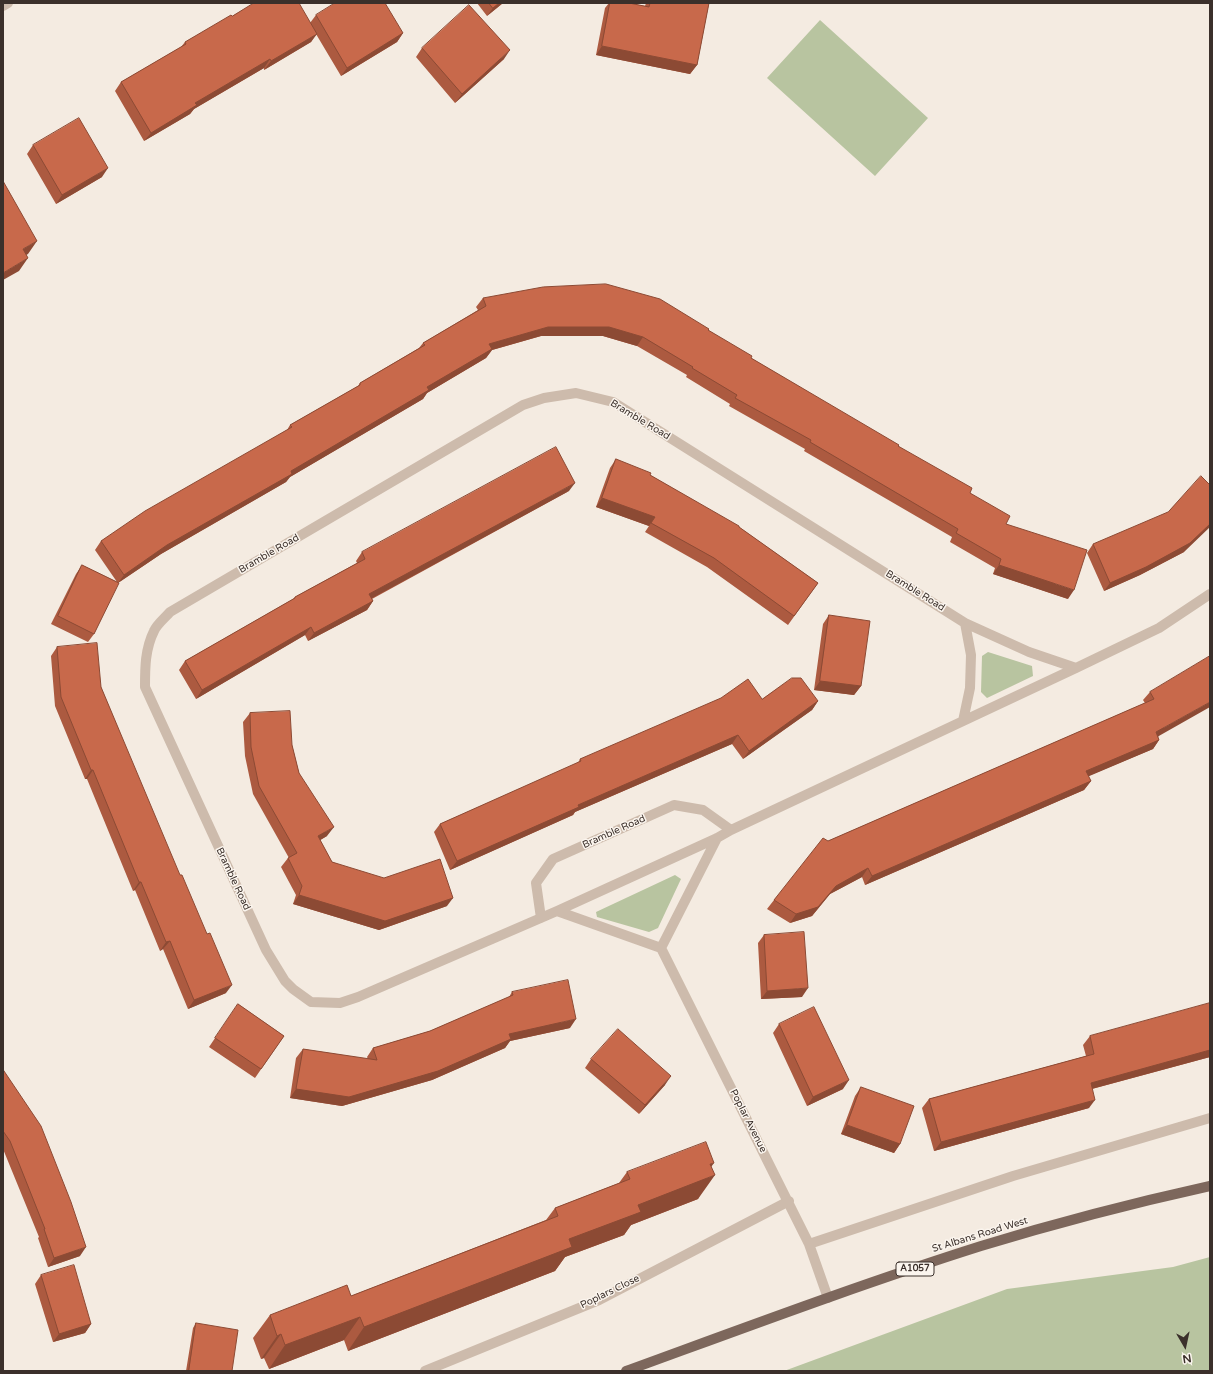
<!DOCTYPE html>
<style>
body{margin:0}
#map{position:relative;width:1213px;height:1374px;overflow:hidden;background:#f4ebe1;font-family:"Varela Round",sans-serif}
canvas{display:block}
.frame{position:absolute;inset:0;border:4px solid #3b302b;pointer-events:none}
.north{position:absolute;left:1165px;top:1326px;width:40px;height:40px;-webkit-text-stroke:3px #fbf5ee;paint-order:stroke;rotate:171deg;font-size:11px;font-weight:700;line-height:16px;text-align:center;color:#3b302b}
.north::after{content:'';display:block;margin:auto;width:14px;height:18px;background:#3b302b;clip-path:polygon(50% 0,100% 100%,50% 72%,0 100%)}
</style>
<div id="map">
<canvas width="1213" height="1374"></canvas>
<div class="frame"></div>
<div class="north">N</div>
</div>
<script>
const ctx = document.querySelector('canvas').getContext('2d');
ctx.lineJoin = 'round';
function fillPath(path, color) { ctx.fillStyle = color; ctx.fill(path, 'evenodd'); }
function strokePath(path, color, width, dash) { ctx.strokeStyle = color; ctx.lineWidth = width; ctx.lineCap = dash ? 'butt' : 'round'; ctx.setLineDash(dash || []); ctx.stroke(path); }
function write(font, color, halo, rows, align = 'center') {
  ctx.font = font + ' "Varela Round",sans-serif'; ctx.lineWidth = 3; ctx.setLineDash([]); ctx.textBaseline = 'middle'; ctx.strokeStyle = halo; ctx.fillStyle = color; for (const [text, x, y, turn = 0] of rows) {
    ctx.save(); ctx.translate(x, y); ctx.rotate((+turn || 0) * Math.PI / 180); ctx.textAlign = isNaN(turn) ? turn : align; if (halo) ctx.strokeText(text, 0, 0); ctx.fillText(text, 0, 0); ctx.restore();
  }
}
const green = new Path2D(`
 M820,20L928,118L875,176L767,78Z
 M988,652L1032,666L1033,676L987,698L981,692L982,656Z
 M675,875L681,879L658,928L649,932L597,917L596,912Z
 M1210,1257V1371H784L1007,1289L1173,1267Z`);
const minor = new Path2D(`
 M3,6L8,3
 M965,623L1029,652L1076,668
 M963,721L970,688L971,655L965,623L613,402L576,393L544,398L523,405L170,612C165,618 157,624 154,631C145,649 145,668 145,687L266,950L285,981L293,989L311,1002L340,1003L358,997L557,911L717,838L731,830L1076,668L1159,628L1210,594
 M557,911L661,948L809,1244L828,1298
 M541,918L536,883L553,859L674,805L703,810L731,830
 M661,948L717,838
 M809,1244L1013,1176L1210,1118
 M425,1371L599,1300L789,1201`);
const major = new Path2D(`
 M626,1371C744,1328 861,1284 981,1246C1056,1223 1133,1203 1210,1186`);
const wall = new Path2D(`
 M477,3H503L487,16Z
 M609,3H629L645,6L646,3H709L697,65L690,74L596,55L605,8Z
 M316,15L403,33L397,42L341,76L316,34L311,42L264,70V68L194,109L190,114L144,141L115,91L121,82L181,47L185,42L232,16L310,23Z
 M422,48L504,59L455,103L416,57Z
 M33,145L102,177L56,204L27,154Z
 M483,298L708,330L751,358L898,446L970,493L1006,524L1068,599L993,574L995,568L950,542L952,537L804,451L805,449L729,406L730,404L686,377L687,375L637,346L603,336H541L492,350L486,358L427,393L423,399L290,477L286,482L161,554L118,583L94,634L88,642L51,624L76,574L82,565L117,582L95,550L101,541L287,430L290,425L358,386L360,383L419,348L423,343L478,310L476,307Z
 M616,459L650,475L739,527L818,583L788,625L707,567L645,532L649,526L596,507L610,468Z
 M569,491L372,599L373,601L367,610L308,641L305,635L196,699L179,670L185,661L293,599L295,597L357,563L356,561L362,552Z
 M1093,544L1184,552L1140,575L1104,591L1087,553Z
 M829,615L861,686L854,695L814,690L823,624Z
 M57,647L101,687L226,993L188,1009L163,949L160,951L135,890L133,891L87,779H85L55,706L51,656Z
 M1210,656L1158,737L1159,740L1153,749L1088,776L1091,781L1084,790L865,885L862,877L830,894L812,916L790,923L767,909L774,900L828,841L1145,703L1143,700L1150,692Z
 M762,699L818,701L812,710L743,759L732,744L575,812L573,815L450,870L434,832L440,824L578,763L580,759Z
 M250,713L292,745L299,773L327,836L320,840L332,862L447,906L379,930L293,904L296,895L281,867L288,858H289L253,794L245,756L243,722Z
 M764,935L802,997L761,999L758,943Z
 M512,992L570,1028L510,1041L505,1048L432,1080L342,1106L290,1098L296,1058L303,1049L368,1059L367,1057L373,1048L430,1031L509,997Z
 M1210,1003V1057L1092,1089L1089,1108L934,1151L922,1108L929,1099L1086,1056L1083,1045L1090,1036Z
 M238,1004L284,1036L255,1078L209,1047Z
 M779,1024L843,1089L807,1106L773,1033Z
 M591,1059L665,1085L639,1114L585,1068Z
 M3,1072L80,1256L48,1267L38,1238L39,1237L3,1149Z
 M861,1087L900,1144L894,1153L841,1134L855,1096Z
 M712,1167L698,1199L631,1225L624,1235L565,1257L555,1271L348,1351L344,1340L269,1369L264,1358L261,1359L253,1338L270,1315L351,1296L546,1220L555,1208L619,1183L627,1172Z
 M41,1275L91,1324L85,1333L53,1342L35,1284Z
 M196,1323L232,1371H186L193,1328Z`);
const shadedWall = new Path2D(`
 M499,3H503L487,16L493,8Z
 M403,33L397,42L341,76L347,68Z
 M317,34L311,42L264,70L271,61Z
 M602,46L697,65L690,74L596,55Z
 M510,50L504,59L455,103L462,94Z
 M270,59L264,68L194,109L190,114L144,141L151,133L195,103Z
 M108,168L102,177L56,204L62,195Z
 M37,241L28,254L14,262L23,249Z
 M28,258L19,271L3,280V273Z
 M548,327H609L643,337L637,346L603,336H541L492,350L486,358L427,393L423,399L290,477L286,482L161,554L118,583L124,575L167,545L291,471L427,387L489,344Z
 M575,483L569,491L363,603L369,594Z
 M602,498L655,517L649,526L596,507Z
 M1210,524V527L1184,552L1140,575L1104,591L1110,583Z
 M999,565L1074,590L1068,599L993,574Z
 M373,601L367,610L308,641L314,633Z
 M311,627L305,635L196,699L202,690Z
 M820,681L861,686L854,695L814,690Z
 M818,701L812,710L743,759L749,751Z
 M1210,702V707L1150,741L1156,732Z
 M738,735L732,744L575,812L573,815L450,870L457,861L578,805Z
 M1159,740L1153,749L1080,780L1086,771Z
 M91,770H93L87,779H85Z
 M1091,781L1084,790L865,885L872,876Z
 M334,827L327,836L312,845L318,836Z
 M868,868L862,877L830,894L812,916L790,923L796,914L836,886Z
 M139,882H141L135,890L133,891Z
 M299,895L453,898L447,906L379,930L293,904Z
 M170,941L163,949L160,951L166,942Z
 M232,985L226,993L188,1009L194,1000Z
 M808,988L802,997L761,999L767,991Z
 M576,1019L570,1028L510,1041L505,1048L432,1080L342,1106L290,1098L296,1089L509,1034Z
 M1210,1050V1057L1084,1091L1091,1083Z
 M671,1076L665,1085L639,1114L645,1105Z
 M849,1080L843,1089L807,1106L813,1097Z
 M1095,1100L1089,1108L934,1151L941,1142Z
 M847,1125L900,1144L894,1153L841,1134Z
 M714,1163L702,1180L715,1175L698,1199L631,1225L624,1235L565,1257L555,1271L348,1351L364,1327L569,1239L638,1205L710,1164Z
 M86,1247L80,1256L48,1267L54,1258Z
 M360,1317L344,1340L269,1369L285,1345Z
 M91,1324L85,1333L53,1342L59,1334Z
 M281,1334L264,1358L261,1359L277,1336Z`);
const building = new Path2D(`
 M254,3H299L317,34L271,61L270,59L195,103L197,105L151,133L121,82L186,44L185,42L231,15L232,16Z
 M335,3H385L403,33L347,68L316,15Z
 M489,3H499L493,8Z
 M610,3H629L649,7L650,3H709L697,65L602,46Z
 M469,5L510,50L462,94L422,48Z
 M79,118L108,168L62,195L33,145Z
 M3,181L37,241L23,249L28,258L3,273Z
 M606,284L660,299L709,329L708,330L752,356L751,358L899,445L898,446L972,488L970,493L1010,516L1006,524L1087,550L1074,590L999,565L1001,559L956,533L958,529L810,442L811,440L735,398L737,395L692,368L693,367L643,337L609,327H548L489,344L492,349L427,387L429,390L291,471L292,474L167,545L124,575L101,541L145,511L292,427L290,425L360,385V383L425,345L423,343L486,306L483,298L543,287Z
 M556,447L575,483L369,594L373,601L314,633L311,627L202,690L185,661L295,598V597L365,559L362,552Z
 M616,459L651,473L650,475L739,526V527L818,583L794,616L714,558L651,523L655,517L602,498Z
 M1201,476L1210,485V524L1190,543L1146,567L1110,583L1093,544L1168,512Z
 M82,565L119,583L94,634L58,616Z
 M829,615L870,621L861,686L820,681Z
 M97,643L101,687L180,875H182L207,934L210,933L232,985L194,1000L170,941L166,942L141,882H139L93,770H91L61,697L57,647Z
 M1210,656V702L1156,732L1159,740L1086,771L1091,781L872,876L868,868L836,886L818,907L796,914L774,900L823,838L828,841L1154,699L1150,692Z
 M792,678H801L818,701L749,751L738,735L578,805L579,807L457,861L440,824L581,761L580,759L721,698L748,679L762,699Z
 M290,711L292,745L299,773L334,827L318,836L332,862L384,878L440,859L453,898L385,921L299,895L302,886L288,858L297,853L259,786L251,747L250,713Z
 M804,932L808,988L767,991L764,935Z
 M568,980L576,1019L509,1034L511,1039L438,1071L349,1097L296,1089L303,1049L377,1060L373,1048L430,1031L513,995L512,992Z
 M1210,1003V1050L1091,1083L1095,1100L941,1142L929,1099L1094,1054L1090,1036Z
 M238,1004L284,1036L261,1069L215,1038Z
 M814,1007L849,1080L813,1097L779,1024Z
 M618,1029L671,1076L645,1105L591,1059Z
 M4,1071L41,1126L71,1202L86,1247L54,1258L44,1229H45L10,1141L3,1131V1072Z
 M861,1087L914,1106L900,1144L847,1125Z
 M706,1142L714,1163L710,1164L715,1175L638,1205L641,1212L569,1239L572,1247L364,1327L360,1317L285,1345L281,1334L277,1336L270,1315L347,1285L351,1296L558,1216L555,1208L630,1179L627,1172Z
 M74,1265L91,1324L59,1334L41,1275Z
 M196,1323L238,1330L232,1371H189Z`);
const shields = [
 [915,1269,38]
];
const shieldNames = [
 ["A1057",915,1269]
];
const streetNames = [
 ["Bramble Road",640,420,31],
 ["Bramble Road",269,554,-30],
 ["Bramble Road",915,591,32],
 ["Bramble Road",614,832,-24],
 ["Bramble Road",233,879,65],
 ["Poplar Avenue",748,1121,63],
 ["St Albans Road West",980,1235,-17],
 ["Poplars Close",610,1292,-26]
];
fillPath(green, '#b8c4a0');
strokePath(minor, '#cdbbac', 10);
strokePath(major, '#7d675c', 10);
fillPath(wall, '#ac5a40');
fillPath(shadedWall, '#8c4a34');
fillPath(building, '#c8694b');
strokePath(building, '#8c4a34', 1);
for (const [x, y, w] of shields) { const box = new Path2D(); box.roundRect(x - w / 2, y - 7, w, 14, 3); ctx.fillStyle = '#fbf5ee'; ctx.fill(box); strokePath(box, '#3b302b', 1); }
write('bold 9px', '#3b302b', null, shieldNames);
write('10px', '#3b302b', '#fbf5ee', streetNames);
</script>
